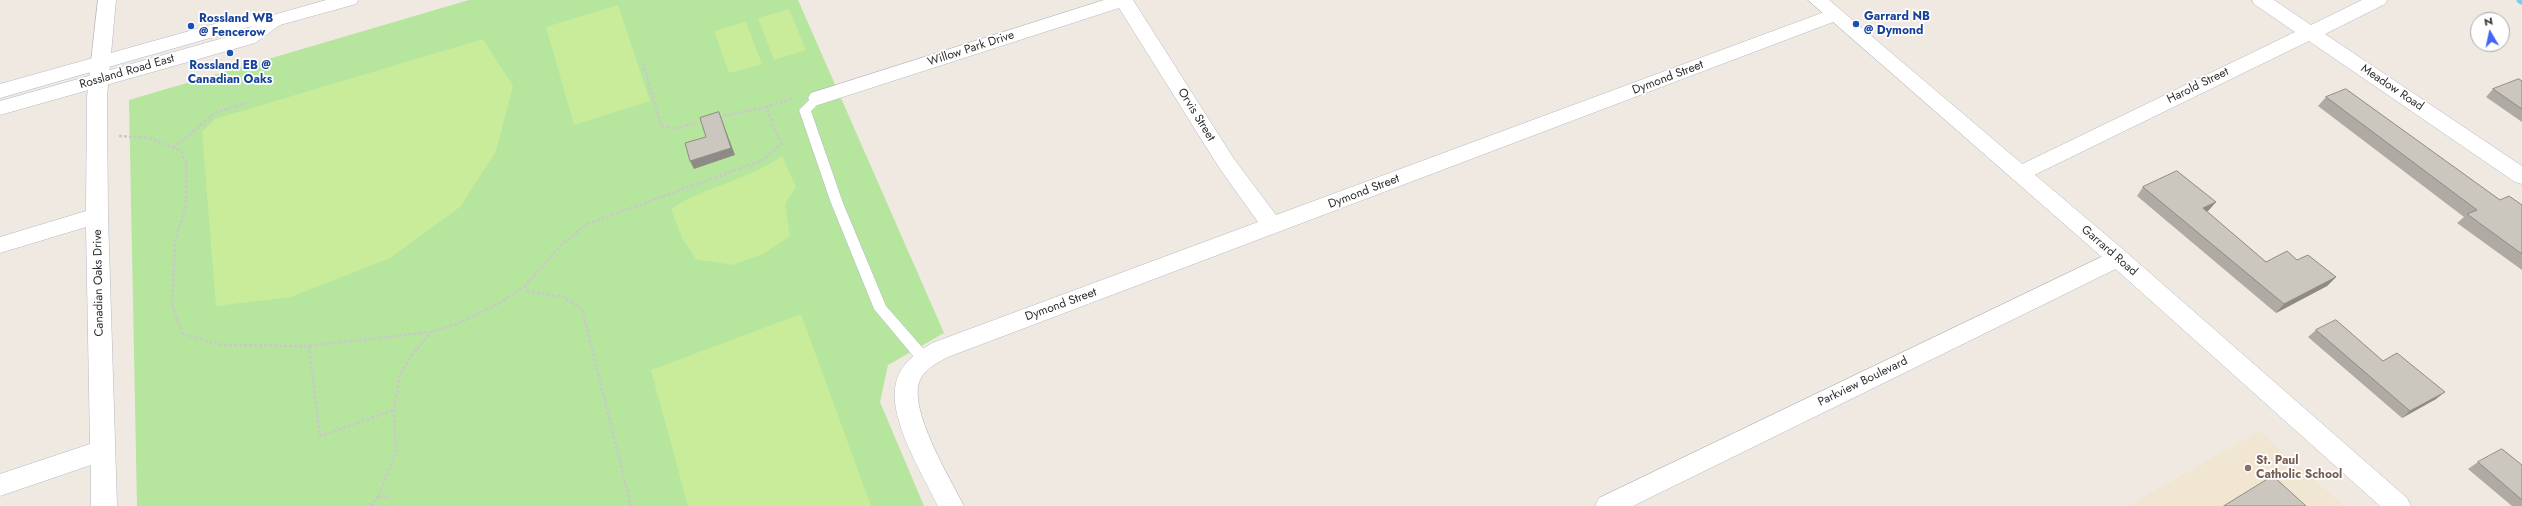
<!DOCTYPE html>
<style>
body{margin:0}
#map{position:relative;width:2522px;height:506px;overflow:hidden;background:#efe9e1;font-family:Jost,sans-serif}
canvas{display:block}
.north{position:absolute;left:2470px;top:12px;width:40px;height:40px;box-sizing:border-box;background:#fff;border:1px solid #ababab;border-radius:50%;rotate:351deg;font-size:11px;font-weight:700;line-height:16px;text-align:center;color:#2e2e2e}
.north::after{content:'';display:block;margin:auto;width:14px;height:18px;background:#4264fb;clip-path:polygon(50% 0,100% 100%,50% 72%,0 100%)}
</style>
<div id="map">
<canvas width="2522" height="506"></canvas>
<div class="north">N</div>
</div>
<script>
const ctx = document.querySelector('canvas').getContext('2d');
ctx.lineJoin = 'round';
function fillPath(path, color) { ctx.fillStyle = color; ctx.fill(path, 'evenodd'); }
function strokePath(path, color, width, dash) { ctx.strokeStyle = color; ctx.lineWidth = width; ctx.lineCap = dash ? 'butt' : 'round'; ctx.setLineDash(dash || []); ctx.stroke(path); }
function write(font, color, halo, rows, align = 'center') {
  ctx.font = font + ' Jost,sans-serif'; ctx.lineWidth = 3.5; ctx.setLineDash([]); ctx.textBaseline = 'middle'; ctx.strokeStyle = halo; ctx.fillStyle = color; for (const [text, x, y, turn = 0] of rows) {
    ctx.save(); ctx.translate(x, y); ctx.rotate((+turn || 0) * Math.PI / 180); ctx.textAlign = isNaN(turn) ? turn : align; if (halo) ctx.strokeText(text, 0, 0); ctx.fillText(text, 0, 0); ctx.restore();
  }
}
const education = new Path2D(`
 M2259,431L2344,506H2128Z`);
const green = new Path2D(`
 M469,0H798L944,333L888,365L880,402L924,506H137L129,100Z`);
const pitch = new Path2D(`
 M618,5L650,101L574,125L546,27Z
 M789,9L806,50L774,60L758,18Z
 M746,22L762,64L729,73L714,31Z
 M483,39L513,86L496,151L460,207L390,258L291,297L216,306L202,132L215,119Z
 M782,156L796,187L785,204L790,236L763,254L732,265L696,259L682,238L671,209C706,186 748,180 782,156Z
 M801,314L871,506H688L651,370Z`);
const stream = new Path2D(`
 M2520,0L2522,1`);
const path = new Path2D(`
 M643,63L661,125L674,129L703,121
 M719,117L766,107
 M119,136L150,138L181,151L186,163V205L175,242L172,306L183,334L221,345L309,346L431,332
 M173,148L215,113L249,102
 M525,286L528,291L564,297L582,309L631,506
 M309,346L320,436L394,410
 M378,497L389,496
 M370,506L378,497L396,452L394,410L400,375L412,355L431,332L457,324L500,303L525,286L560,246L587,224L763,160L781,144L766,107L794,98`);
const lane = new Path2D(`
 M818,94L824,98L811,111L843,203L886,306L929,355L931,359L929,363L924,365L919,363L874,309L831,203L799,110L814,95Z`);
const street = new Path2D(`
 M98,0H116L107,97L108,216L117,506H91V465L0,496V474L90,444L86,227L0,253V237L86,211L87,97Z
 M1104,0H1133L1234,159L1276,215L1827,11L1834,9L1841,11L1843,15L1841,19L948,357C938,362 925,369 920,380C907,408 951,480 964,506H938C923,475 887,417 896,383C900,364 916,353 932,343L1258,222L1220,169L1119,8L818,105L811,103L808,98L811,93Z
 M2252,0H2274L2311,25L2362,0H2387L2385,4L2325,34L2522,166V184L2515,182L2309,41L2026,179L2019,182L2012,179L2009,174L2012,169L2295,32L2254,4Z
 M2118,249L2126,252L2129,258L2126,264L1633,506H1595L1599,498Z`);
const secondary = new Path2D(`
 M326,0H358L356,4L280,25L255,43L0,115V101L241,33L252,26L0,98V84L250,14L273,15Z
 M1808,0H1829L2126,252L2407,498L2411,506H2380L2110,264Z`);
const wall = new Path2D(`
 M2522,81V122L2486,97L2493,89Z
 M2326,97L2500,200L2522,205V270L2457,223L2464,217L2318,106Z
 M2143,187L2216,202L2208,211L2207,212L2266,262L2297,260L2336,277L2327,286L2276,313L2137,196Z
 M2316,330L2383,361L2436,399L2402,418L2308,337Z
 M2478,462L2522,465V506H2512L2468,469Z`);
const shadedWall = new Path2D(`
 M719,112L722,120L735,155L694,169L690,161L731,148Z
 M2216,202L2208,211L2195,217L2203,208Z
 M2336,277L2327,286L2276,313L2284,304Z
 M2445,392L2436,399L2402,418L2410,411Z`);
const building = new Path2D(`
 M2519,79L2522,81V109L2493,89Z
 M2346,89L2500,200L2509,196L2522,205V254L2467,214L2477,210L2326,97Z
 M719,112L731,148L690,161L685,143L706,137L700,118Z
 M2177,171L2216,202L2203,208L2266,262L2287,251L2297,260L2308,255L2336,277L2284,304L2143,187Z
 M2336,320L2383,361L2397,353L2445,392L2410,411L2316,330Z
 M2502,449L2522,465V500L2478,462Z
 M2273,476L2306,506H2224Z`);
const markers = [
 [1856,24,4,"#1a4fb4"],
 [191,26,4,"#1a4fb4"],
 [230,53,4,"#1a4fb4"],
 [2248,468,4,"#8d6e63"]
];
const transitNames = [
 ["Garrard NB",1864,17],
 ["@ Dymond",1864,31],
 ["Rossland WB",199,19],
 ["@ Fencerow",199,33],
 ["Rossland EB @",230,66,"center"],
 ["Canadian Oaks",230,80,"center"]
];
const streetNames = [
 ["Willow Park Drive",971,49,-18],
 ["Rossland Road East",127,72,-16],
 ["Dymond Street",1668,78,-21],
 ["Harold Street",2198,86,-26],
 ["Meadow Road",2392,88,34],
 ["Orvis Street",1196,115,58],
 ["Dymond Street",1364,192,-21],
 ["Garrard Road",2109,251,41],
 ["Canadian Oaks Drive",99,283,-91],
 ["Dymond Street",1061,305,-20],
 ["Parkview Boulevard",1863,382,-26]
];
const educationNames = [
 ["St. Paul",2256,461],
 ["Catholic School",2256,475]
];
fillPath(education, '#f0e6d1');
fillPath(green, '#b6e59e');
fillPath(pitch, '#c9ec9a');
strokePath(stream, '#75cff0', 7);
strokePath(lane, '#b4b7c1', 1);
strokePath(street, '#b4b7c1', 1);
strokePath(secondary, '#b4b7c1', 1);
strokePath(path, '#c9c9c9', 2.5, [3, 2]);
fillPath(lane, '#fff');
fillPath(street, '#fff');
fillPath(secondary, '#fff');
fillPath(wall, '#afaba4');
fillPath(shadedWall, '#8e8b86');
fillPath(building, '#cbc7bf');
strokePath(building, '#8e8b86', 1);
for (const [x, y, r, color] of markers) { const dot = new Path2D(); dot.arc(x, y, r, 0, 2 * Math.PI); ctx.fillStyle = color; ctx.fill(dot); strokePath(dot, '#fff', 1.5); }
write('bold 12px', '#164399', '#fff', transitNames, 'left');
write('12px', '#2e2e2e', '#fff', streetNames);
write('bold 12px', '#785e54', '#fff', educationNames, 'left');
</script>
